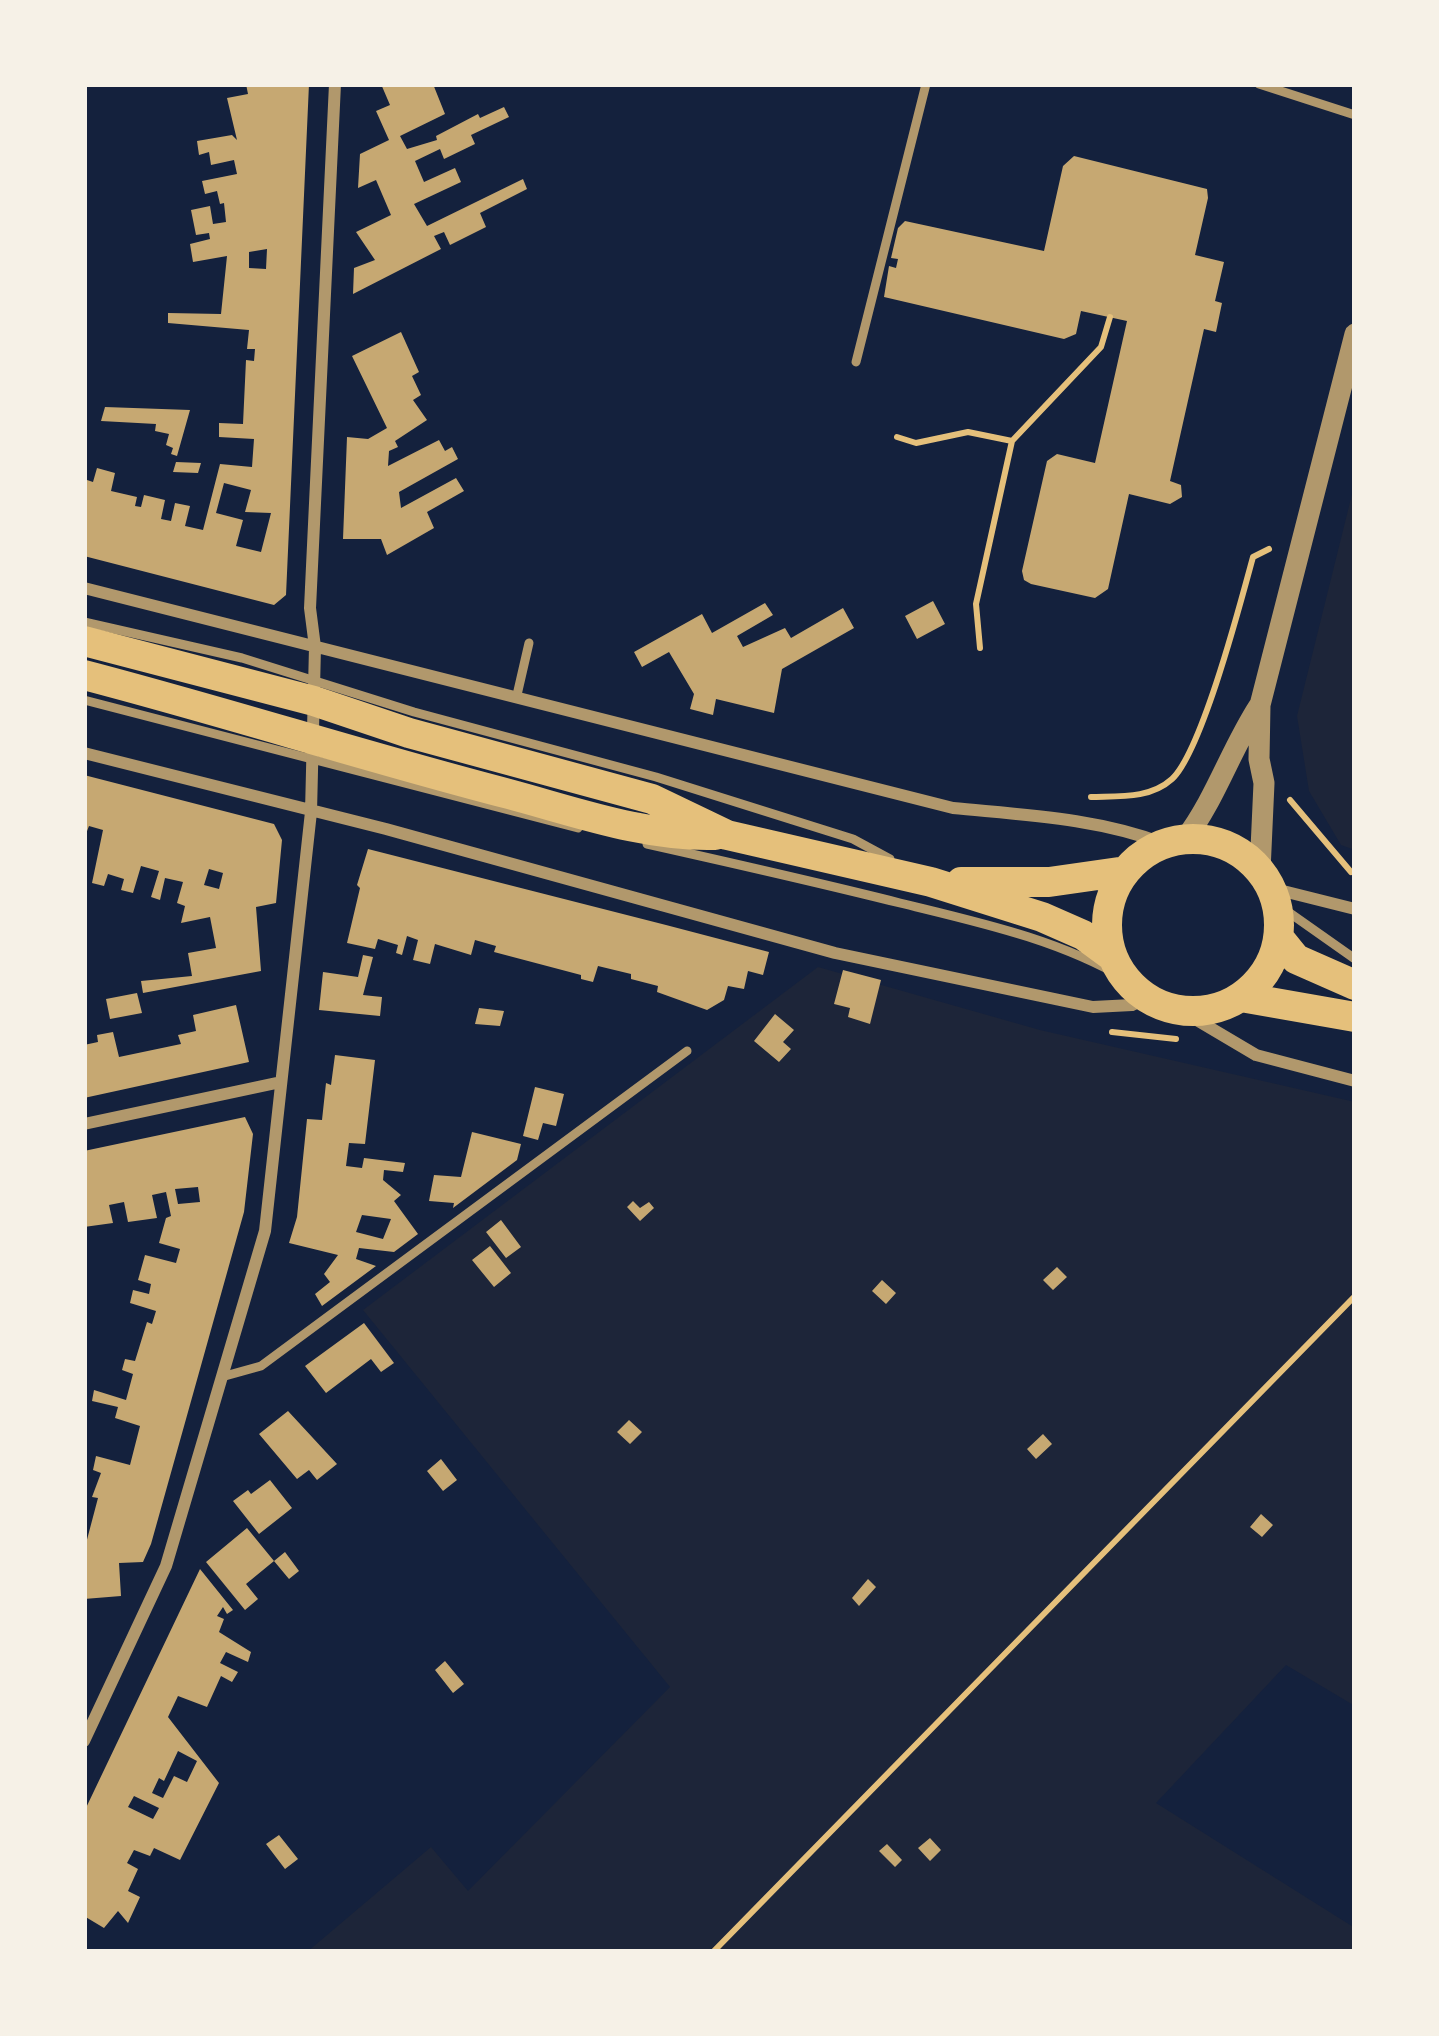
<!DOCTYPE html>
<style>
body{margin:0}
#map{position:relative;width:1439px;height:2036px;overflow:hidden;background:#14213d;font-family:Lato,sans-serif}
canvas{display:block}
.frame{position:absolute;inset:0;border:87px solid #f6f1e7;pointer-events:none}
</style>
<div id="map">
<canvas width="1439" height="2036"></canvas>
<div class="frame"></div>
</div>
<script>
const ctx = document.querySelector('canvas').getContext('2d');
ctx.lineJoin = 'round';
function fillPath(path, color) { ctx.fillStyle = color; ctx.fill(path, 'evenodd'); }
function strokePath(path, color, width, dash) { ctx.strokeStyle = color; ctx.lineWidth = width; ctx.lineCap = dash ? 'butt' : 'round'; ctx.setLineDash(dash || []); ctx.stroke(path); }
const green = new Path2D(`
 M1355,482V850L1341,845L1309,791L1297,716Z
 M818,967L1040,1030L1355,1102V1706L1286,1665L1156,1803L1355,1928V1952H307L431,1847L468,1891L670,1687L363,1310Z`);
const building = new Path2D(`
 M246,84H309L286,595L274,605L84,556V479L93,482L97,468L115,473L111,491L137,497L135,506L141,507L144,495L165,500L161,519L171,521L175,503L190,506L185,526L203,530L220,464L252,467L254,439L219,437V423L243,424L246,360L254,361L255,349H247L249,330L168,323V313L221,314L227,256L193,262L190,244L210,239L209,233L196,235L191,210L210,206L213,224L226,222L224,203L220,204L217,191L205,194L202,181L237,174L234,160L211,165L209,152L199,155L197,141L232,135L237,140L227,98L248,94ZM267,249L266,269L249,268V252ZM224,483L251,490L245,512L271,513L261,552L236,546L243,520L216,513Z
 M381,84H433L445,114L400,136L407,149L437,140L436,136L478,114L480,118L504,107L509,117L471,135L475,144L444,159L440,149L415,161L424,182L455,168L461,182L414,204L427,226L523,179L527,189L480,213L486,227L450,245L444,232L434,236L441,249L353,294L354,268L375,260L356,232L391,215L376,180L358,188L360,154L389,140L376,111L390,105Z
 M1074,156L1207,189L1208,198L1195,255L1224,262L1215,301L1222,303L1216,332L1204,329L1170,481L1181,485L1182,497L1170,504L1129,494L1108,589L1095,598L1031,584L1024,580L1022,571L1047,461L1057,454L1095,463L1127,321L1081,311L1076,334L1064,339L884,297L889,266L896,268L898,259L891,258L898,228L905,221L1044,251L1063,166Z
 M401,332L419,372L412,376L421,395L413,400L427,420L395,441L398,447L389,451L388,466L439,440L445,451L452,447L458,459L399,492L401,508L456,478L464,491L427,512L434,528L387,555L381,539H343L347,437L368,439L387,428L352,356Z
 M105,407L190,410L177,456L171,454L173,448L166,445L169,434L155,431L156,424L101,421Z
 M176,462L201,463L198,473L173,472Z
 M933,601L945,624L917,639L905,616Z
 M765,603L773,615L737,636L743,647L785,628L791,638L843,608L854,628L782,669L774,713L716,699L713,715L690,709L694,694L669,652L642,667L634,652L702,614L712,633Z
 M84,775L274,824L282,840L276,903L256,907L261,971L143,993L141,981L192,976L188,953L216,948L210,917L181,923L185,906L177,903L183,882L165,878L160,900L151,897L159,871L141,866L133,893L121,890L124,879L108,874L104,886L92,883L103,830L89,826L84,839ZM209,869L223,873L219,889L204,885Z
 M368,849L666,925L769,952L763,975L748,971L744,989L728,986L724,1000L707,1010L657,992L658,986L631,979V974L598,966L593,982L581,979V975L494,952L496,946L475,940L471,955L435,944L430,964L413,960L418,940L407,936L402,955L396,953L398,945L378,939L375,949L347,943L360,888L357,885Z
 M363,955L373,957L363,995L382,997L380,1016L319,1010L323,972L358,977Z
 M843,970L881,980L870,1024L848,1017L850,1008L834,1004Z
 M137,993L142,1013L110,1019L106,999Z
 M236,1005L249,1062L84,1098V1045L98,1042L97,1035L113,1032L119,1057L181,1044L178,1035L196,1031L193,1015Z
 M479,1008L504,1011L500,1026L475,1024Z
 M775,1014L794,1030L783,1042L791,1049L779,1062L754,1041Z
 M335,1055L375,1060L365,1144L349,1143L346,1166L362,1168L364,1158L405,1163L403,1172L384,1170L383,1180L401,1195L394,1201L418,1234L394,1252L359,1248L356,1259L376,1266L322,1306L315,1294L330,1282L324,1274L338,1255L289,1243L297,1217L307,1119L322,1120L326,1083L331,1085ZM362,1215L391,1219L383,1239L356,1232Z
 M535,1087L564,1094L556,1126L543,1123L538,1140L523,1136Z
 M245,1117L253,1134L244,1212L151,1544L143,1562L119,1563L121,1596L84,1599V1551L98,1498L92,1497L101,1473L93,1470L96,1456L130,1465L140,1426L115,1418L118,1407L92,1401L94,1390L126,1400L133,1374L122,1370L125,1359L135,1361L147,1322L152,1324L156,1311L130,1303L133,1290L149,1294L151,1284L138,1280L145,1255L176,1263L180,1249L159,1243L166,1218L171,1216L166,1192L152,1195L157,1218L128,1222L124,1202L109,1205L113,1223L84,1227V1151ZM198,1187L200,1202L178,1204L175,1189Z
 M472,1132L521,1144L517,1160L453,1208L454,1203L429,1201L434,1175L461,1177Z
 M633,1201L640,1208L649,1202L654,1208L640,1221L627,1207Z
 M501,1220L521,1247L506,1258L486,1232Z
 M490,1246L511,1273L494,1287L472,1260Z
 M1057,1267L1067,1277L1053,1290L1043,1280Z
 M882,1280L896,1293L886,1304L872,1291Z
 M364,1323L394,1363L381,1372L371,1359L326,1393L305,1366Z
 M288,1411L337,1464L317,1480L309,1470L297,1479L259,1434Z
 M629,1420L642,1432L630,1444L617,1432Z
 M1043,1434L1052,1444L1036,1459L1027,1449Z
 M441,1459L457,1480L443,1491L427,1471Z
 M270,1480L292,1508L259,1534L233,1501L248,1490L251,1494Z
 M1261,1514L1273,1525L1262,1537L1250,1527Z
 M247,1528L274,1561L246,1584L258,1599L245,1610L206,1562Z
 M285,1552L299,1571L289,1579L274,1561Z
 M200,1569L233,1610L227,1614L223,1607L217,1616L224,1619L219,1632L251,1652L248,1662L226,1652L220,1663L238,1672L232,1682L221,1676L207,1707L178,1696L168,1717L219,1783L180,1860L154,1848L150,1856L134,1850L127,1863L138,1869L128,1891L140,1897L128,1923L118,1911L104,1928L84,1916V1812ZM178,1751L197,1761L187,1782L174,1776L163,1798L152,1793L159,1778L164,1781ZM134,1796L159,1808L153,1819L128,1807Z
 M868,1579L876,1587L859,1606L852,1598Z
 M445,1661L464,1684L453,1693L435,1670Z
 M279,1835L298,1859L285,1869L266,1844Z
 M930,1838L941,1850L930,1861L918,1848Z
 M887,1844L902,1860L895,1867L879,1851Z`);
const path = new Path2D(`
 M897,437L916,443L968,432L1012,441
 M980,648L976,604L1012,441L1101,347L1110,317
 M1091,797C1119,796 1150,799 1172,779C1202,751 1241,601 1253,557L1269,549
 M1290,800L1351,872
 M1112,1032L1176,1039
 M713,1952L1355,1296`);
const service = new Path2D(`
 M1259,84L1355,115
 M856,362L926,84
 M84,622L242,658L414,712L656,777L853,839L890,859
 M517,695L529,643
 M84,700L578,828
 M647,844C732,863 816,882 900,903C977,922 1058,939 1127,980
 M1277,904L1355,959
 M225,1376L261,1366L687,1051`);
const minor = new Path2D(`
 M84,588L953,808C1024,815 1097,818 1165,844
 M84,753L386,829L835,953L1093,1007L1132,1005L1147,998
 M1271,888L1355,909
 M1180,1010L1256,1055L1355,1081
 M84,1124L281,1082
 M84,1741L166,1566L265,1231L311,812L315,647L310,608L335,84`);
const tertiary = new Path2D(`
 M1185,839C1216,798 1231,749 1259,706
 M1260,871L1264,783L1259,759L1260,705L1355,334`);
const primary = new Path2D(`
 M84,641L314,701L409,733L652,799L727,835L931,882L1042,917L1083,935L1113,957
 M84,675C226,712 366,757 509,794C576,812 645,837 715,835
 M1107 925a86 86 0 1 1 172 0a86 86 0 1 1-172 0Z
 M961,882H1049L1126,871
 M1279,938L1296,959L1355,985
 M1241,997L1355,1017`);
fillPath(green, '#1d2539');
fillPath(building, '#c6a872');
strokePath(path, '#e5c07b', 6);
strokePath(service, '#b1986c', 9);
strokePath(minor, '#b1986c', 12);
strokePath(tertiary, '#b1986c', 21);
strokePath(primary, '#e5c07b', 30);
</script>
